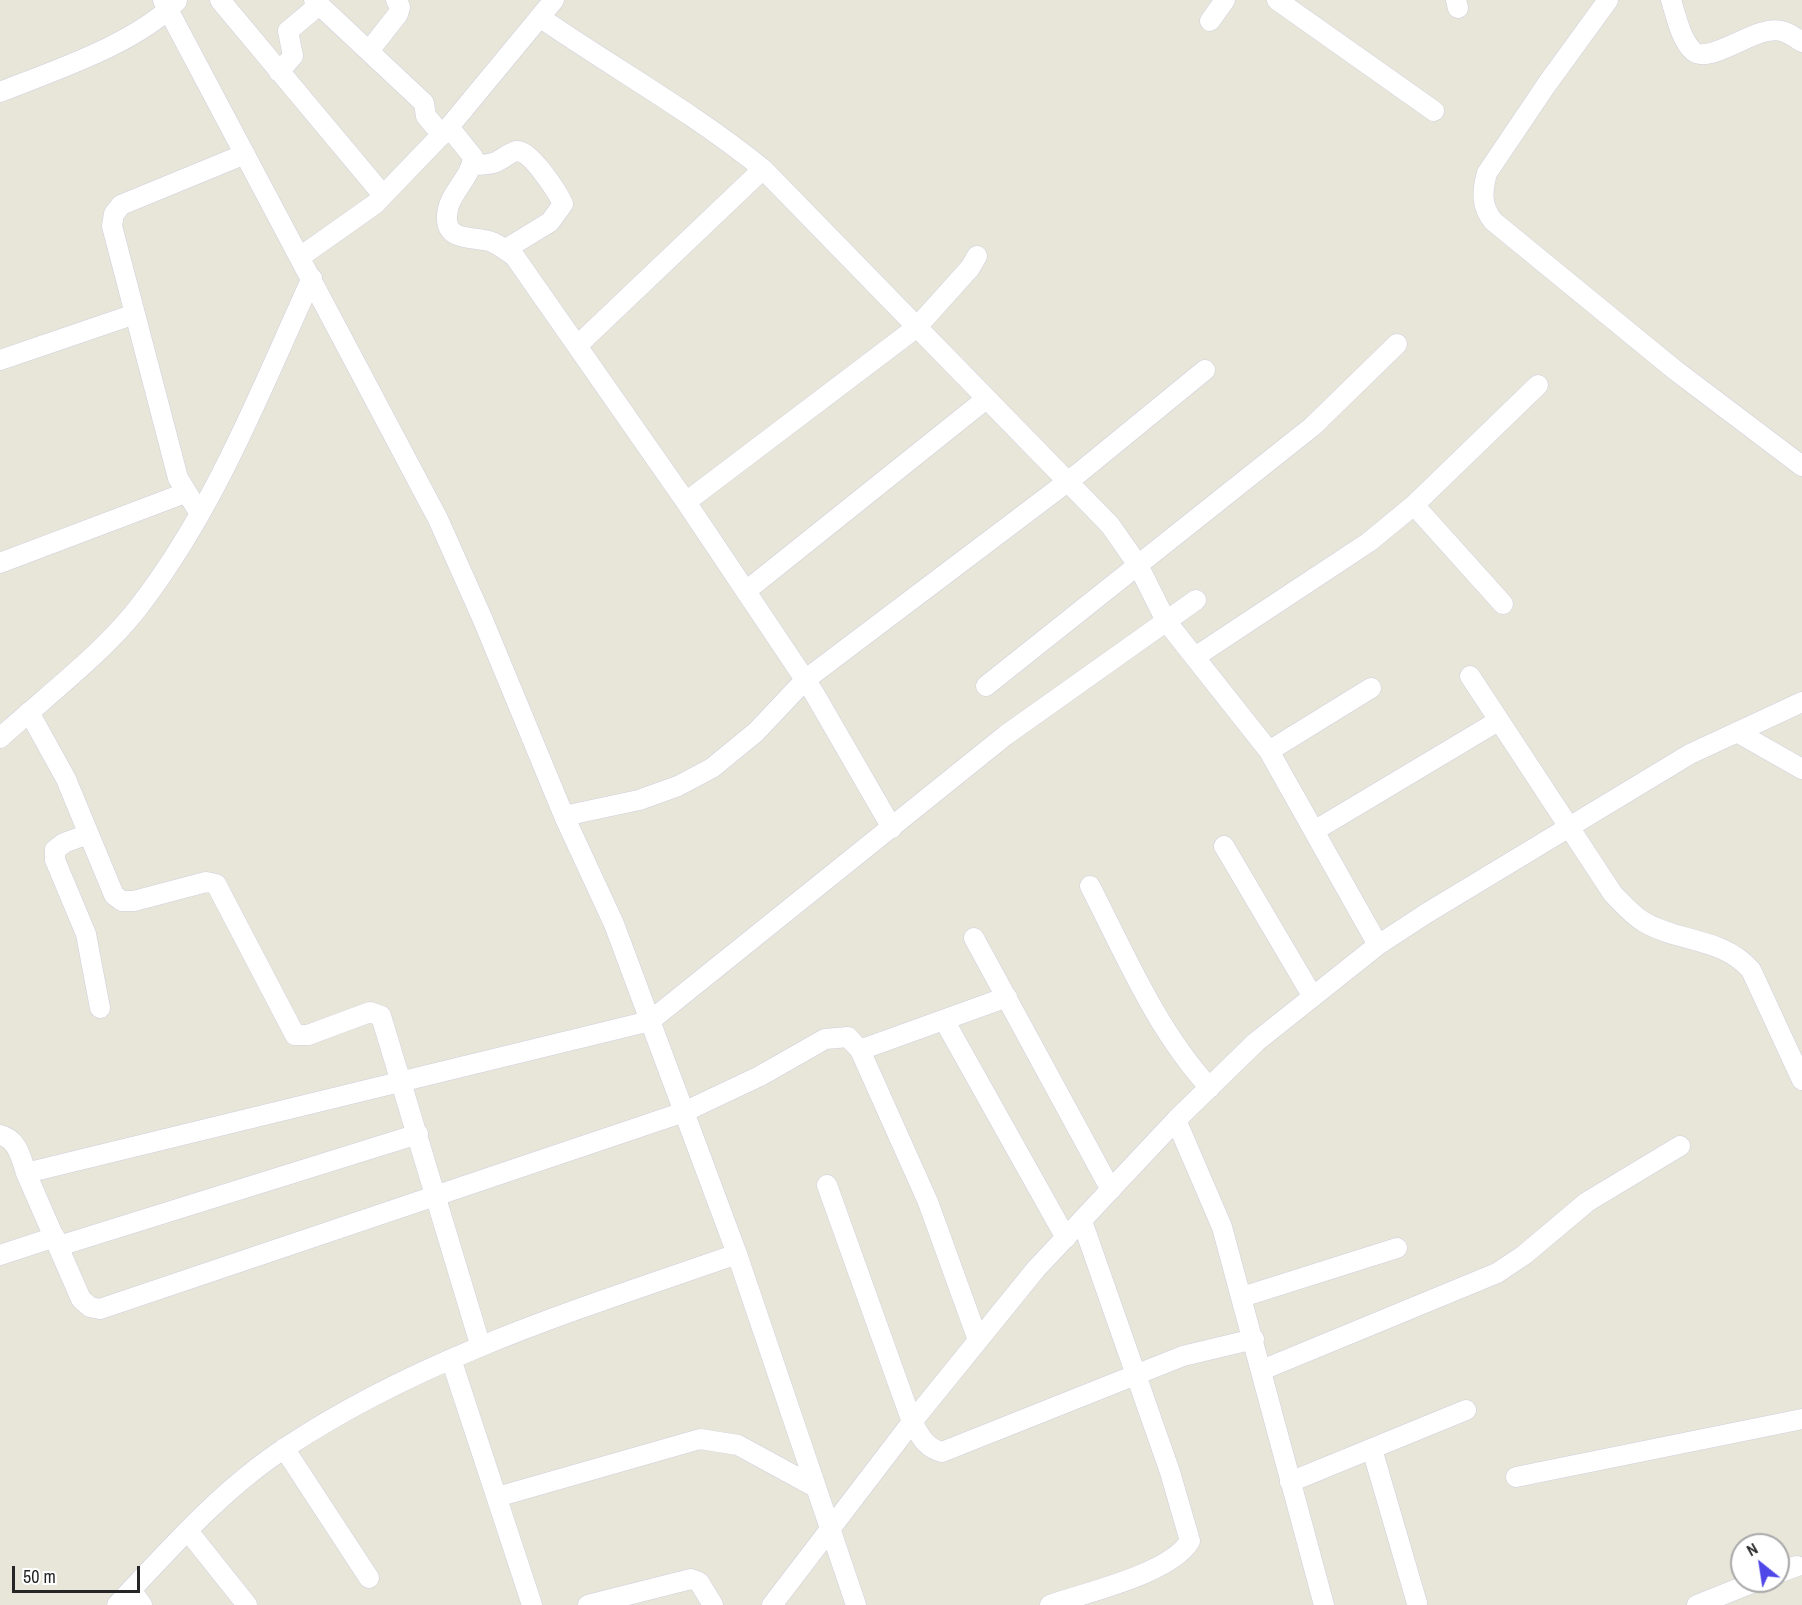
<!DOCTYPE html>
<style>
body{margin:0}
#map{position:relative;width:1802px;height:1605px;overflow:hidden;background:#e8e5d9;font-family:"Archivo Narrow",sans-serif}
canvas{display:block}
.north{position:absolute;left:1730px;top:1533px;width:60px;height:60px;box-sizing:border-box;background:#fff;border:2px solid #a8a8a8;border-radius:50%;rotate:330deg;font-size:16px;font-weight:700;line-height:24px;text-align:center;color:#262626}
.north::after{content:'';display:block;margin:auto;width:21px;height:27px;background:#4f47e7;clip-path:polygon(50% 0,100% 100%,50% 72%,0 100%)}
.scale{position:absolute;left:12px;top:1566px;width:128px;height:27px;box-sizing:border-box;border:3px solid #262626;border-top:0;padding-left:8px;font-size:18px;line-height:21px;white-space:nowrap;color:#262626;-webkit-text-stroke:4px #fff;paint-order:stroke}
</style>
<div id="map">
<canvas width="1802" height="1605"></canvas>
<div class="north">N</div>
<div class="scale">50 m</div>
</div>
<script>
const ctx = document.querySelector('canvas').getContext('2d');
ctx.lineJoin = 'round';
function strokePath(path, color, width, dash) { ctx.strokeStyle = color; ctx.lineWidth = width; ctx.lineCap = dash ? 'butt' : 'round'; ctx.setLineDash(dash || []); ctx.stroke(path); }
const minor = new Path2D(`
 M163,0L438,519L483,620L564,816L614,924L737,1254L856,1605
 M220,0L383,195
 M314,0L424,103L426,116L442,135
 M1277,0L1434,111
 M1456,0L1458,8
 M1608,0L1547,84L1487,173C1482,191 1481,206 1493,221L1675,370L1802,466
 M1671,0C1676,16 1681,40 1693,51C1710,66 1757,24 1781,31C1788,32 1796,38 1802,42
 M541,18C615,69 694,113 763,169
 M1210,21L1225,0
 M369,51L398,14L400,7L396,0
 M279,72L293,56L288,31L319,5
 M0,92C53,71 138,43 177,1
 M449,127L554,0
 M472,165C480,165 489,165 496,162C503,159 510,152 517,151C530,149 558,193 563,204L550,222L506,249
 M300,257L375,204L449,127L473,157C471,180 445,195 447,220C448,242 476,236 492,242C500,246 508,251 515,257L686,502L814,693L892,828
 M577,346L763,169L1110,525L1138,565L986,686
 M0,360L135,314
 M686,502L917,327L970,268L977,256
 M1414,505L1503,604
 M200,514L178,478L112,226L114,214L121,205L245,154
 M0,563L185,493
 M746,591L986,399
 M1195,657L1369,542L1414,505L1538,385
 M1470,676L1613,894C1622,903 1632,915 1644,922C1680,943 1722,937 1751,970L1802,1080
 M29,712L66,779L114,895L122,901H134L206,882L216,884L295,1035H308L370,1012L381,1016L480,1344
 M1737,732L1802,769
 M0,738C44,698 106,651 141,604C216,506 261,389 312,278
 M1269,751L1371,688
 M564,816L639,800L678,786L712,768L756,732L805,680L1079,473L1205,370
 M1314,831L1498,721
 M88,834L64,843L55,850V860L86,934L100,1008
 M1224,846L1313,997
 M1090,886C1125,954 1157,1031 1210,1088
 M974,938L1111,1190
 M1378,945L1269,751L1166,621L1138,565L1313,426L1397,344
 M944,1020L1066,1238
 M860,1050L1007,997
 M1176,1120L1222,1227L1324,1605
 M0,1135C18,1139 21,1158 26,1173L650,1021L1006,735L1196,600
 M26,1173L81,1299L90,1307L100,1309L684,1112L760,1076L825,1039L848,1037L860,1050L928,1202L978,1340
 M827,1185L912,1422C920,1435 925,1448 942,1452L1183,1356L1254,1339
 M59,1246L418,1134
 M0,1255L55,1237
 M1242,1297L1397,1248
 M451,1359L532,1605
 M1262,1370L1497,1273L1524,1255L1587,1202L1680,1146
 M284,1448L369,1578
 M1372,1449L1417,1603
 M1516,1477L1802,1419
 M1290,1482L1466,1410
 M497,1497L700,1439L738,1445L815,1487
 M188,1531L247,1605
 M1778,1573L1797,1566
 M131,1590L142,1605
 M117,1605C169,1550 221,1490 285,1448C423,1356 582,1308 737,1254
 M588,1605L691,1579L699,1582L713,1605
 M772,1605L912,1422L1036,1269L1176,1120L1256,1042L1378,945L1427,913L1690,754L1802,702
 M1050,1605C1087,1592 1170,1574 1190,1541L1170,1472L1082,1221
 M1697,1605L1757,1581`);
strokePath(minor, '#cfcfde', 21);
strokePath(minor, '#fff', 20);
</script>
